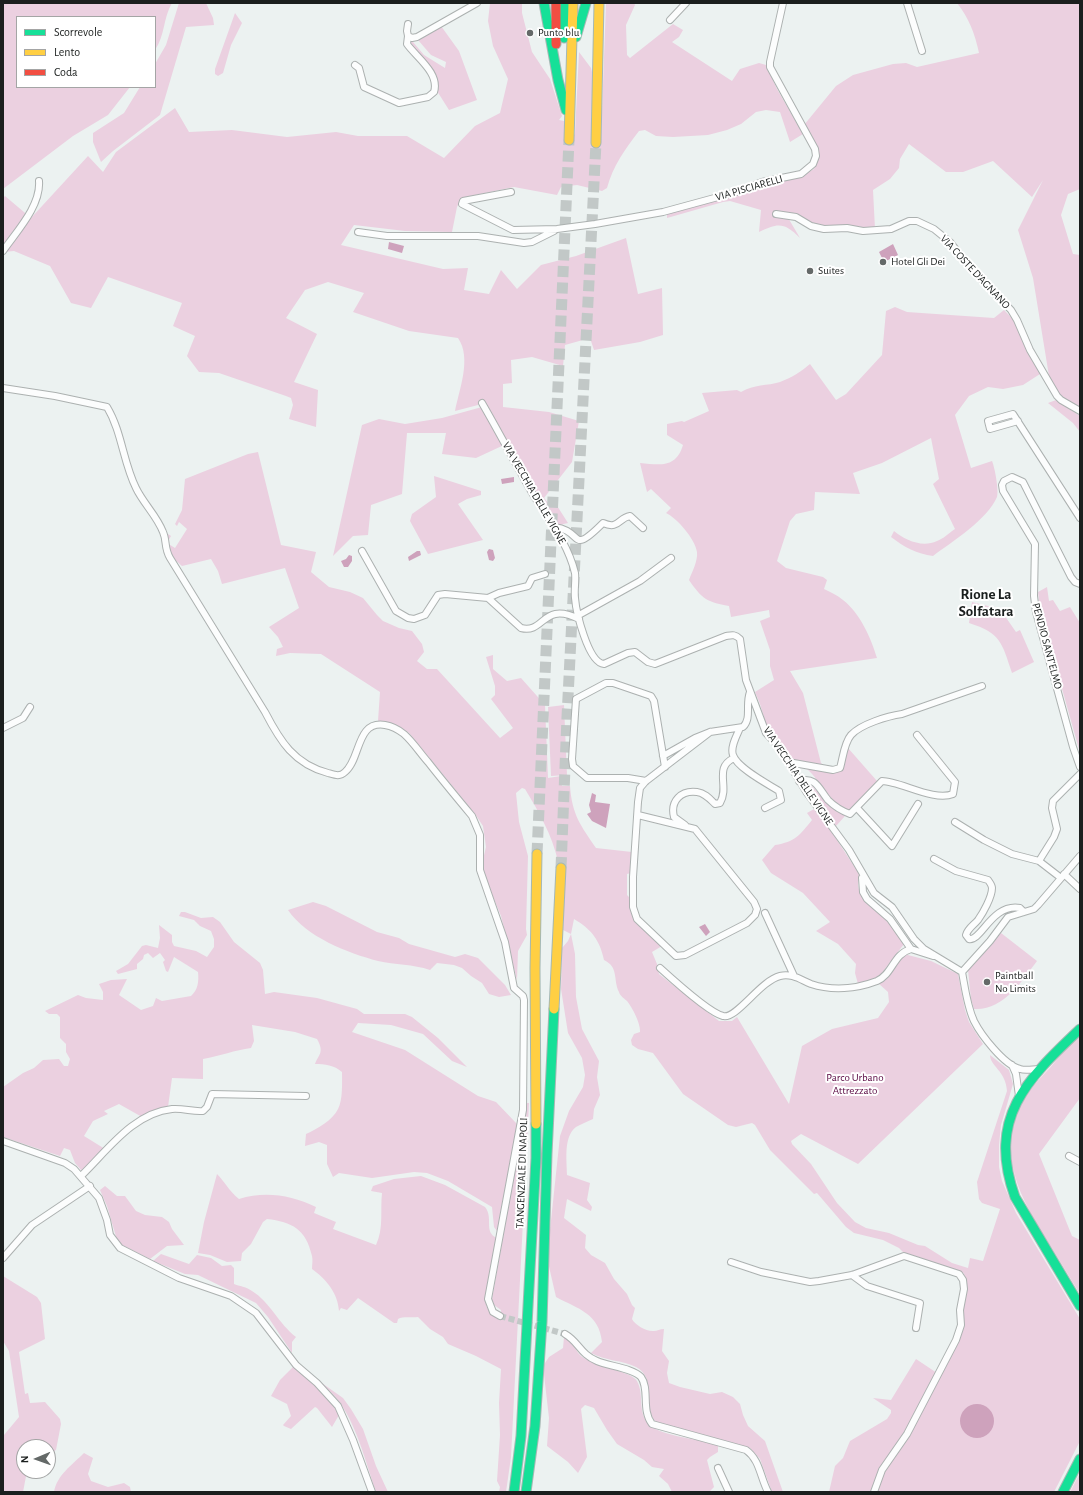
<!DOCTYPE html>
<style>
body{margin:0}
#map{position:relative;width:1083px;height:1495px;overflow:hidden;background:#ecf2f1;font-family:"Alegreya Sans",sans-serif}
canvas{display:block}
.frame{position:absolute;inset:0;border:4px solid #1b1f1e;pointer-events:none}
.legend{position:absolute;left:16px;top:16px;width:140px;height:72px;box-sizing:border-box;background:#fff;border:1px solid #a4a5a5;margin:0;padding:5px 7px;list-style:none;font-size:12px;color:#1b1f1e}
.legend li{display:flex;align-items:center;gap:8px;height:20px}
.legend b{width:20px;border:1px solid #a4a5a5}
.north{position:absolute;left:16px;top:1439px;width:40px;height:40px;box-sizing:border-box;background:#fff;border:1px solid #a4a5a5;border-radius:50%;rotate:268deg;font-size:11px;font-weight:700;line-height:16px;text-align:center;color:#1b1f1e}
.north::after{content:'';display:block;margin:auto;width:14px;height:18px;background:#646968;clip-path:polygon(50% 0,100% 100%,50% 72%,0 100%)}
</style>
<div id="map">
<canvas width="1083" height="1495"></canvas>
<div class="frame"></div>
<ul class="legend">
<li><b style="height:5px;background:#16e098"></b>Scorrevole</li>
<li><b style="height:5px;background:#ffcf43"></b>Lento</li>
<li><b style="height:5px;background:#f24e42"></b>Coda</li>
</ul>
<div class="north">N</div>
</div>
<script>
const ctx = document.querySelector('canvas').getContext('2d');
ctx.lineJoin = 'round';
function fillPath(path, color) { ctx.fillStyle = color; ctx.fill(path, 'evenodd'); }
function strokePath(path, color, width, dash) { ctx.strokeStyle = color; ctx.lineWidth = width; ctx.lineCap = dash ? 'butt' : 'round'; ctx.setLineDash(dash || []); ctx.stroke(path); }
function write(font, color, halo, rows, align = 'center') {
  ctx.font = font + ' "Alegreya Sans",sans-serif'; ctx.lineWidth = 4; ctx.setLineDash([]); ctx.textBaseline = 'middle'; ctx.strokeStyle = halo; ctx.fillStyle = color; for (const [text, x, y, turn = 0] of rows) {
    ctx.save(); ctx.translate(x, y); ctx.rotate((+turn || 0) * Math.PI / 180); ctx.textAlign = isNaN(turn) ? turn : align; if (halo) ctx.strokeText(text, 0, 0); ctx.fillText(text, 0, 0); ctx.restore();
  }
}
const green = new Path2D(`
 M3,3H172C163,18 165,36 155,50V17H17V87H130L108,115L73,136L3,189Z
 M179,3H206L213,18L214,25L186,27L160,115L113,151L101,162L93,142V133L124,113L140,87H155V64L166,45Z
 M490,3H522V13L532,52L550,79L562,116L559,120L564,121V137L572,140L575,133L579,52L591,68L593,76L591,136L601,140L606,3H634L635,5L626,25L627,55L630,58L673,24L683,30L679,37L672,42L732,81L740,69L759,63L766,65L777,89L803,134L790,142L780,112L766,110L756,112L741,124L727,130L708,135L673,137L656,136L645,130L639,131C625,149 613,166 607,188L602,191L577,185L561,187L557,195L514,187L461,198L457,207L452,232L405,231L354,225L341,245L443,269L468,268L464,290L489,294L501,270L517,289L541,265L576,256L626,238L638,294L662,288L663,335L640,342L594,350L590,338L565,345L563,366L532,357L511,360L512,383L503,384V407L549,412L579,421L572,462L544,498L549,504L554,501L568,523L555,526L508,443L479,402L478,405L455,411C459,390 472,358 458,338L409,331L353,312L364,293L328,282L305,290L286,318L317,334L294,382L318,390L316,427L289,419L293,405L291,398L286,396L219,373L199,372L187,356L195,336L173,326L182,303L108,277L91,308L71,303L50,266L14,251L3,252V198L5,196L31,218L88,156L103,172L116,152L175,108L189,132L232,130L287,137L336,132L358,136H407L444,158L475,126L500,113L508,79L493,46L488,21Z
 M957,3H1080V189L1068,194L1061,215L1073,254L1080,255V409L1062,399L1049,376L1033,278L1018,230L1043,180L1032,197L993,161L963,172H946L909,144L900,159L899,168L890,179L873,190L875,229L848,225L827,227L813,225L787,216L800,238C784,222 778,223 759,232L761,210L730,201L723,202L667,218V214L765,183L800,177L814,169L818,158L804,125L836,86L853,75L893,64L906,63L917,67L979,53C975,34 969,18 957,3Z
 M235,13L242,23L231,45L223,73L218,76L215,74V69Z
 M441,26L459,51L477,100L449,110L437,91V81L410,42H413L424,55L445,68L446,62L431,55L418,40Z
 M895,307L907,312L994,318L1004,310L1013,319L1040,374L1023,385L1003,389L988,387L969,396L955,415L971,468L992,461C995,468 999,491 997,497C987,520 953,541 933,556C917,554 904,547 891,537L894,531C905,540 922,548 937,541C943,539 949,533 955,529L933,484L939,479L931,438L882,463L853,473L860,494L815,492L814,510L796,514L790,521L777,561L786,568L823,577L827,580L824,589C830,592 837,595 843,600C860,613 871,638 877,658L790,671L803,693L821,763L826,767L795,763L768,731L760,704L755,692L774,680L770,666V650L760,621L770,617L769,610L731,617L729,606C707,602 702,599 689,580C692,572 698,561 697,552C695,539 678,519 666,513L671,508L651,489L647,492L640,463C661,465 676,468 683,445L667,435V424L682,421L684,422L709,411L702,393L737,390L741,392C754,384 767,386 780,382C791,378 802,371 810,364L836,400L846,394L882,355L886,311Z
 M1056,400L1080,416V432L1073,423L1048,403Z
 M482,407L504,445L476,458L442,454L446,433H407L402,494L371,505L368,535L353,536L333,556L362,425L379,419L405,424L442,418Z
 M258,452L281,545L316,552L311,572L329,587L350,592L363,598L377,615L383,621L399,628L412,631L422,644L424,652L417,661L427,669H437L500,738L513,728L491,699L495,695V686L486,657L493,655V669L507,681L521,678L545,705L548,778L561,776L562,786H570C572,815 581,826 596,848L632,852L631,873L627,874V895L630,898L634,918L662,946L652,952L657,964L659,974L719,1021H732L737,1017L789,1104L802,1046L832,1029L878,1018L889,1002L888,992L878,983C893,976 893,960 904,954L931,961L958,974L965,1010L969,1022L983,1044L858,1164L801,1134L791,1141L792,1144L811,1164L837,1203L855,1222L866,1228L889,1233L918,1245L925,1246L952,1263L968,1268L970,1258L983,1261L1000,1209L982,1203L979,1199L977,1182L1007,1091C1006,1071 990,1066 990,1055L1009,1070L1013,1084L1001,1125L999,1145V1167L1002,1181L1016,1213L1080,1319V1441L1054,1492H876L884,1472L909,1434L959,1339L966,1290L964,1273L961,1274L939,1264L906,1255L899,1248L883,1240L854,1233L846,1227L817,1193L814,1194L770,1150L755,1125L752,1123L736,1127L728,1125L683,1094L653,1053L638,1049L632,1045L631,1040L634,1034L640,1032C641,1024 632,1007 627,1001C624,998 620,996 619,992C613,980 619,967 604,960C600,940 591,929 574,919L571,934L575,954L576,997L582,1029L599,1061L597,1077L600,1095L594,1109L593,1119C587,1122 581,1124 576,1127C563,1137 567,1161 567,1175L590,1183L587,1200L592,1207L591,1211L567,1199L564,1218L586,1235L585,1248L591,1255L605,1263L614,1279L627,1294L632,1305L635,1308L632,1319C635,1325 647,1332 654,1331C657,1331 660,1329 664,1329L662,1351L669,1361L667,1373L669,1383L680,1387L710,1394L722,1392L733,1397L740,1404L743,1415L748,1426L765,1441L783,1492H772L760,1459L750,1448L656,1422C641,1407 658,1378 636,1367C622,1360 605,1361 591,1353L602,1342C599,1313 578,1309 556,1297L547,1258L560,1136L569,1111L583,1087L585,1075L582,1058L568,1033L561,989L562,948L568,941L571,934L563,930L565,865L563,861H558C552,835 539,812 525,789L522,788L516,793L519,822L528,856L526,929L527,935L518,951L517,980L501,916L481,868L486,847L483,826L475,814L409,733C400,727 390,721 378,721L380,692L321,654L290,653L276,656L277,649L283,647L278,637L269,627L299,608L285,568L222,584L218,571L211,559L182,566C173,558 160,547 168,534L171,536L167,543L175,548L187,529L179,522L177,526L175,524L182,510L185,479L248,454Z
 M434,476L481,491V495L467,499L458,504L483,540L428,554L410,521L412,514L436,497Z
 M1047,587L1049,601L1053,600L1060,611L1070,607L1080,623V753L1040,610L1038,592Z
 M972,602L1000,609L1016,632L1020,630L1034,662L1012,673C1002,643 1001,633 969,623Z
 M564,705L567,775L551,776L548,707Z
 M848,748L877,781L849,812C829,802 822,782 806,768L841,769Z
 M812,786L824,799L845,816L836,826L810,789Z
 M814,809L824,820L859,874L858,885L860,894L883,915L904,944L878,978L858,984L855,973L856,964L838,944L816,931L830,922L803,893L771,873L762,860L775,845C795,842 800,835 812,820L807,813Z
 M313,902L326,906L377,932L399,938L409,944L455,957L465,954L478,958L505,985L511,995L499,997L489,994L482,983L471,976L462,968L454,965L437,963L430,970C413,964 395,965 378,961C348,953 306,937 288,910Z
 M181,912H185L201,918L213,917L220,922L234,942L260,963L263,970L265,994L274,992L317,998L357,1009L364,1014H405L412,1017L438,1038L467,1067L452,1061L423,1034L391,1025L358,1023L352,1032L405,1050L478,1096L496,1102L517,1124L497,1231L494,1227L492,1207L448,1181L427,1173L414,1172L372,1178L339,1173L333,1177L327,1164V1145L319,1142L305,1146L306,1134C317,1129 333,1120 338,1109C343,1100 342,1082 342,1072C334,1065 325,1064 315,1064C318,1055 325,1053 317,1039L295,1032L252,1025L254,1041L251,1048C235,1050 220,1056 203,1059V1079L172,1078L168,1107L142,1117L119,1104L104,1111L108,1114L93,1121L84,1136L105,1149L82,1171L75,1163L70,1150L64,1148L60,1156L3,1137V1087L23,1073L34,1068L43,1060L59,1059L64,1066H68L70,1059L66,1052V1044L60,1038V1017L57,1014H49L45,1011L78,995L86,998L103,1000V992L99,984L111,980L127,979L119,995L141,1010L153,1006L156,998L162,1001L191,996C198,990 199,981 198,972L174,957L168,972L166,971L163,962L165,960L160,953L153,958L148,953L144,955L143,959L137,964V969L118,974L116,971L128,964L142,946L146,945L158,948L160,938L159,925L172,935V942L174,946L196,951L207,957L214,947V939L211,931L200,926L194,920L179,916Z
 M1001,933L1037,961C1022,981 1003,1011 974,1009L971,999L968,970Z
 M1080,1034V1098L1039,1154L1072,1236L1080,1240V1294C1068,1275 1057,1256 1045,1237C1017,1192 996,1150 1025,1098C1032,1085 1044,1075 1054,1063C1062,1053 1070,1043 1080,1034Z
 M527,1103H529L511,1457L506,1492H499L500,1487L497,1481L500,1435L499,1403L501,1369L476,1356L448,1344L443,1337L430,1329L418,1317C412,1318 403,1316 398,1319L397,1323H394L358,1298L347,1310L341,1308L339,1311C338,1293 326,1279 312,1269C312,1264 313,1260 312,1256C306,1229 292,1222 267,1219L263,1222L251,1244L242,1253L241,1261L227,1262L210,1255L198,1253L204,1222L217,1174C225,1182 229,1191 239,1199C265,1191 291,1195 316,1207L314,1213L336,1222L333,1229L376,1245C384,1228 380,1211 382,1193L371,1191L373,1186L394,1179L421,1176L445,1185L485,1207C494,1218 483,1232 497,1238L485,1299C486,1309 491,1316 500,1320L501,1310L494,1305L492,1299Z
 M105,1186L117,1196H125L136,1211L145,1215L162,1217L169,1222L172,1229L184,1245L167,1246L150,1259L120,1244L117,1240L107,1206L100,1190Z
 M161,1254L189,1264L197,1255L211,1258L222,1266L231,1265L234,1268V1284C239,1286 247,1287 252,1291C270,1302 279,1324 296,1337L292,1342V1353L268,1317L256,1303L198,1275L185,1274L153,1261Z
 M3,1276L37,1297L41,1303L45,1339L19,1352L25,1394L28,1393L30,1403L45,1402L60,1419L61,1424L56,1450L48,1455V1447H24V1471H27L23,1492H3L4,1435L19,1417L9,1351L3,1341Z
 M564,1337C574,1340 574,1349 580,1355C584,1359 591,1361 596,1364C605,1368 633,1373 637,1381C645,1395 636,1414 651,1426C663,1436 701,1440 718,1444V1452L710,1457L707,1460L714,1487L709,1492H672L668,1484L659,1476L664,1469L652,1467L644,1460L617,1444L607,1430L594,1408L585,1405L581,1409L587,1457L578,1473L568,1462L547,1446L549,1418L543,1366L549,1357L563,1348Z
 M916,1359L937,1373L908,1427L880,1468L871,1492H829L835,1466L843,1458L850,1441L887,1419L891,1413V1410L873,1398L891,1400Z
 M294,1366C310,1380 329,1395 339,1415L332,1427L317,1408L315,1407L291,1429L284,1426L283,1425L291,1416L287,1404L271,1396L280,1380Z
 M312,1376L343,1398L351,1409L363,1429L376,1466L388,1492H376C366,1463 356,1422 337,1399C330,1390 320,1384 312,1376Z
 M84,1453L93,1458L88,1474L91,1481L108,1487L124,1483L130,1487L131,1492H54C57,1475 72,1465 84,1453Z
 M1080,1473V1492H1070Z`);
const water = new Path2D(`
 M389,242L404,246L402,253L388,249Z
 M893,244L898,255L884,262L879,252Z
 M514,477V482L502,484L501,479Z
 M489,549L493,550L495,558L493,561L489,560L487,552Z
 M417,551H420L421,555L409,561L408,557Z
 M349,555L352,556V561L348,567H344L341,561L346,559Z
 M592,793L596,795L595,802L610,804L606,828L592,821L587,814L591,812L589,805Z
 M705,924L710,932L706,936L699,927Z
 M960 1421a17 17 0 1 1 34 0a17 17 0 1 1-34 0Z`);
const streetTunnel = new Path2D(`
 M500,1316L565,1334`);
const highwayTunnel = new Path2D(`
 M537,854L569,140
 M561,868L567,717L596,143`);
const street = new Path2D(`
 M907,3L922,51
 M670,20L686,3
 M408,24L407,31L408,36L412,38L417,37L477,3
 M355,65L359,68L364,87L399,103L428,97L434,92C440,73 416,57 407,44L408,36
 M511,192L463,201L462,204L513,230L557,229L595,224L663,212L740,191L762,182L801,174L813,164L816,156L815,149L770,67V62L783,3
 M776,214L796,217L811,226L824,229L847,228L863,231L891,229L909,221H917L934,229L950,242L969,266L1011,310L1017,320L1030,350L1057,396L1061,400L1080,411
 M358,232L387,236H478L524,243L532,242L554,231
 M3,251C16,232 41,206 39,181
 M3,388L55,396L107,407C122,432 123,462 136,488C143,503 157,516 163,532C167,541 164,548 170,558L265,712C280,741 294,764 328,773C335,775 340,777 345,772C361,759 356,720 385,725C391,726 399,730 404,734C413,742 420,753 428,762C442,780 457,798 472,816L480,835V870L505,942L514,988L523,996L524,1000L523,1110L488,1299L493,1312L500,1316
 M482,403C500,434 516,465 534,496C550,521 568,544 575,573C576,581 574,590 575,598C576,611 588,663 604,664L628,653L635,652L648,662L655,664L726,636C732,635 735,634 740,639L746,680L766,733L778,746L807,793L849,850L874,893L892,907L914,939L924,949L962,972
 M1018,421L990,429L988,421L1013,414L1080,518
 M554,527C584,530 569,557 603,523C619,530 618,518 630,516L643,528
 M362,551L396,611L408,618L414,619L425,615L438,595L445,594L488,598L521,628C545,634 542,601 579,619
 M1080,584L1075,582L1071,577L1023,482L1012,477L1004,481L1002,485L1003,491L1035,544L1034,596L1036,612L1073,747L1080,767
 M488,598L499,593L528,586L532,578L545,574
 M579,615L640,581L671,558
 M3,728L23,718L30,707
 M740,728C737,735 730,747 733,755C737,768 768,784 779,791L781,800L765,808
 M663,756L695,738L710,732L743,727C752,718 745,705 750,692
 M788,762L833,770L840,768C843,758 844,743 851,735C861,724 888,716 902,714L982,686
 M646,781L628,778H587L573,766L572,759L576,699L606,683H613L651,696L654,701L665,767
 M799,781C816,776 819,789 828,800C834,806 842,811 850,814L882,781C900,781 934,802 953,794L955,782L917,735
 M857,808L892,846L918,804
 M638,815L695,829L754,902L757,909L755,915L747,923L685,955L676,956L637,919L633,907V877L638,802L640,788L646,781L710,732
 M955,822L984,840L1012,854L1039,861
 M685,825L674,817C670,801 681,790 697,792C705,793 710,799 715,804L720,803C730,786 713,768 734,758
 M934,859L956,871L988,880C990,883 992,885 992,888C992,897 983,913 978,920C974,925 968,928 966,935L969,939C981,942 992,903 1020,908L1024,912
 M1064,874L1080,889
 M862,878L863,892L867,899L890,919L911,949L933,956
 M1061,878L1039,861L1054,837L1057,829L1052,808L1053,801L1080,774
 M765,913L794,976
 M660,968C671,978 710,1013 723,1016C736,1020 760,981 780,976C792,973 801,980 811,984C832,991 856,989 877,981C893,974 893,954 911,949
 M1012,1065L1016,1074L1019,1096
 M1039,1069C1033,1069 1026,1071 1020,1069C1004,1065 981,1035 974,1021C967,1006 965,988 962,972L990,941L1008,917L1034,909L1038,905L1080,856
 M3,1141L65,1163L74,1169L99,1198L107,1220L110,1235L120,1248L179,1278L231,1296L256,1313L296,1365L317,1383L338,1406L353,1440L372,1492
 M1069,1156L1080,1162
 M81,1176C107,1151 133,1113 172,1109C183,1108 193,1112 203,1111L207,1107L212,1094L306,1096
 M3,1258L32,1225L90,1186
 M731,1262L761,1272L810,1282L819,1281L852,1275L904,1256L959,1274L963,1280L964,1289L960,1310L961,1325L956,1340L907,1434L882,1470L874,1492
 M852,1275L867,1286L920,1303L916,1328
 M565,1334C579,1342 580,1354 597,1361C608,1366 633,1368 641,1377C650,1389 641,1410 652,1424L746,1450C760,1460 760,1477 768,1492
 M718,1468L729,1492`);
const fast = new Path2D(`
 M544,3L558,80L566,110
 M576,37L586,3
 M564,38L565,3
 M1080,1029C1026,1080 987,1118 1015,1197L1080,1306
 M514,1492L521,1436L536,1158V1124
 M526,1492L535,1426L542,1322L547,1154L554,1009
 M1063,1492L1080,1459`);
const slow = new Path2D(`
 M569,140L573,3
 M596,143L599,3
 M554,1009L561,868
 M536,1124L535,968L537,854`);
const jam = new Path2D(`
 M556,3V44`);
const markers = [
 [530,33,4,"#646968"],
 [883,262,4,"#646968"],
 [810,271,4,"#646968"],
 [987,982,4,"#646968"]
];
const poiNames = [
 ["Punto blu",538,33],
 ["Hotel Gli Dei",891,262],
 ["Suites",818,271],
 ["Paintball",995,976],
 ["No Limits",995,989]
];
const streetNames = [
 ["VIA PISCIARELLI",749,188,-16],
 ["VIA COSTE D'AGNANO",975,272,47],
 ["VIA VECCHIA DELLE VIGNE",534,493,60],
 ["PENDIO SANT'ELMO",1047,646,75],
 ["VIA VECCHIA DELLE VIGNE",798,776,56],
 ["TANGENZIALE DI NAPOLI",522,1173,-88]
];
const parkNames = [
 ["Parco Urbano",855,1078],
 ["Attrezzato",855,1091]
];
const districtNames = [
 ["Rione La",986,594],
 ["Solfatara",986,611]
];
fillPath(green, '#ebd0e0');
fillPath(water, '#cea2bc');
strokePath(streetTunnel, '#c2c8c7', 6, [6, 3]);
strokePath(highwayTunnel, '#c2c8c7', 11, [11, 5.5]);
strokePath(street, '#acb1b0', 8);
strokePath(fast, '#a5b8b4', 11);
strokePath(slow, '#a5b8b4', 11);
strokePath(jam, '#a5b8b4', 11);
strokePath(street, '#fcfdfd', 6);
strokePath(fast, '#16e098', 9);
strokePath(slow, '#ffcf43', 9);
strokePath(jam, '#f24e42', 9);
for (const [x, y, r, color] of markers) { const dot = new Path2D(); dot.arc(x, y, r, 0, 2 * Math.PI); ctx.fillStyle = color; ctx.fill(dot); strokePath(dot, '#fff', 1.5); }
write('11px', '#1b1f1e', '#fff', poiNames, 'left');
write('11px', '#1b1f1e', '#fff', streetNames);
write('11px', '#56043f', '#fff', parkNames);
write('bold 15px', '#1b1f1e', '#fff', districtNames);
</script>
